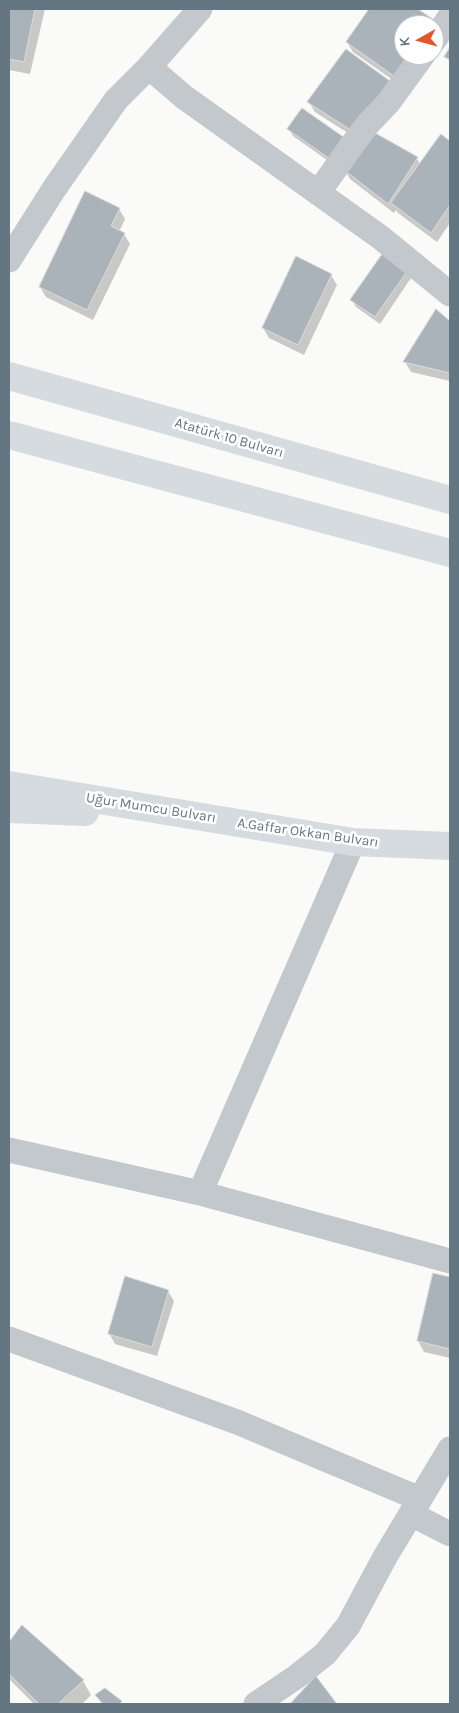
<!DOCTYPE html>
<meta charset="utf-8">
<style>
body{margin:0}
#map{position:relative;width:459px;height:1713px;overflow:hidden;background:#fafaf8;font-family:Karla,sans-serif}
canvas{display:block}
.frame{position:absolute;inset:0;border:10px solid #657683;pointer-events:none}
.north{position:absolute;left:394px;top:15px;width:50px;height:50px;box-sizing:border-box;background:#fff;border:1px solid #c1c8cd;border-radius:50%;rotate:263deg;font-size:14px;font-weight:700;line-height:20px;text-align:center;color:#657683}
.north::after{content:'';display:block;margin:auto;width:18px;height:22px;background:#e4572e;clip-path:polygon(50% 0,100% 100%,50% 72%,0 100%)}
</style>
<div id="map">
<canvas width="459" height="1713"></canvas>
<div class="frame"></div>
<div class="north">K</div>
</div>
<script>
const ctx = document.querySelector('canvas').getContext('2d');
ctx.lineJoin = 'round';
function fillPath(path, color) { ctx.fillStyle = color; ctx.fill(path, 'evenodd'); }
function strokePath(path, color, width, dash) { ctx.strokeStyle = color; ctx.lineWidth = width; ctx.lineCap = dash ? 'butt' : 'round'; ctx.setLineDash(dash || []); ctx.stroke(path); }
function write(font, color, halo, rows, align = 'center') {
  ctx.font = font + ' Karla,sans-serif'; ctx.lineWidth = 5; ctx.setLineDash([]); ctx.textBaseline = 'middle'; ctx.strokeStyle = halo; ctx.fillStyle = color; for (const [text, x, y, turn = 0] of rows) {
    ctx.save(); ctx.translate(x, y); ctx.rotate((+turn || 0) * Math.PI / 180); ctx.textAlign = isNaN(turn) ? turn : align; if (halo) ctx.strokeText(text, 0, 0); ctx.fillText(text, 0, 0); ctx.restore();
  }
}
const shadow = new Path2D(`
 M9,9H45L30,74L9,70Z
 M370,9H416L439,25H404V55L407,90L353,52L347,42Z
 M309,102L368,130L417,158L420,165L442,136L450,142V223L437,242L398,213L396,210L394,213L350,179L344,169L362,142L315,112Z
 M302,109L334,165L293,136L289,129Z
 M119,209L125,219L119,232L124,234L130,244L93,320L46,297L40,287Z
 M296,258L331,275L337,285L304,355L269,338L263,328Z
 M407,271L411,278L380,324L356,307L352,300Z
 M437,311L450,322V381L411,372L405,362Z
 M434,1274L450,1278V1358L424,1352L418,1341Z
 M168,1291L174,1301L157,1356L115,1344L109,1333Z
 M22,1627L83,1681L91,1695L82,1704H34L9,1679V1644Z`);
const building = new Path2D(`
 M9,9H35L24,62L9,59Z
 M369,9H418L440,24L404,25V55H419L401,81L346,42Z
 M450,47V60L444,57Z
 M346,49L390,81L354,132L307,102Z
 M302,108L345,138L330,159L287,129Z
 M368,129L418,157L388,204L343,169Z
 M441,134L450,141V205L431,233L391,203Z
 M85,191L120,208L111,226L125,233L87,310L39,287Z
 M383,253L408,270L375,317L350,300Z
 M296,256L332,274L298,345L262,328Z
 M436,309L450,321V373L403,362Z
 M433,1273L450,1277V1349L417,1341Z
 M125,1276L169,1290L152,1347L108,1334Z
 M22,1625L84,1680L58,1704H39L9,1674V1642Z
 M316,1676L337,1704H290Z
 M105,1688L122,1701L120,1704H103L95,1695Z`);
const street = new Path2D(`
 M434,40L450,17
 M149,67L200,9
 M318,193L352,145L368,124L388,103L423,55
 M9,260L54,189L116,100L149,67L184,97L380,237L450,294
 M9,1150L200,1193L450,1261
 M200,1193L353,842
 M9,1339L237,1422L420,1499
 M411,1514L450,1534
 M256,1704L296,1677L325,1654L348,1626L385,1557L450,1449`);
const secondary = new Path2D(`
 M9,785L353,842L450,846
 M9,809L85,812`);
const highway = new Path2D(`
 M9,376L450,500
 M9,435L450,553`);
const streetNames = [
 ["Atatürk 10 Bulvarı",229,438,16],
 ["Uğur Mumcu Bulvarı",151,808,9],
 ["A.Gaffar Okkan Bulvarı",308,833,8]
];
fillPath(shadow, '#0003');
fillPath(building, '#aab3b9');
strokePath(building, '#dcdcda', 1);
strokePath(street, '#c3c8cc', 25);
strokePath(secondary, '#d6dbdf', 28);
strokePath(highway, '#d6dbdf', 28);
write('14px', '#657683', '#fff', streetNames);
</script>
